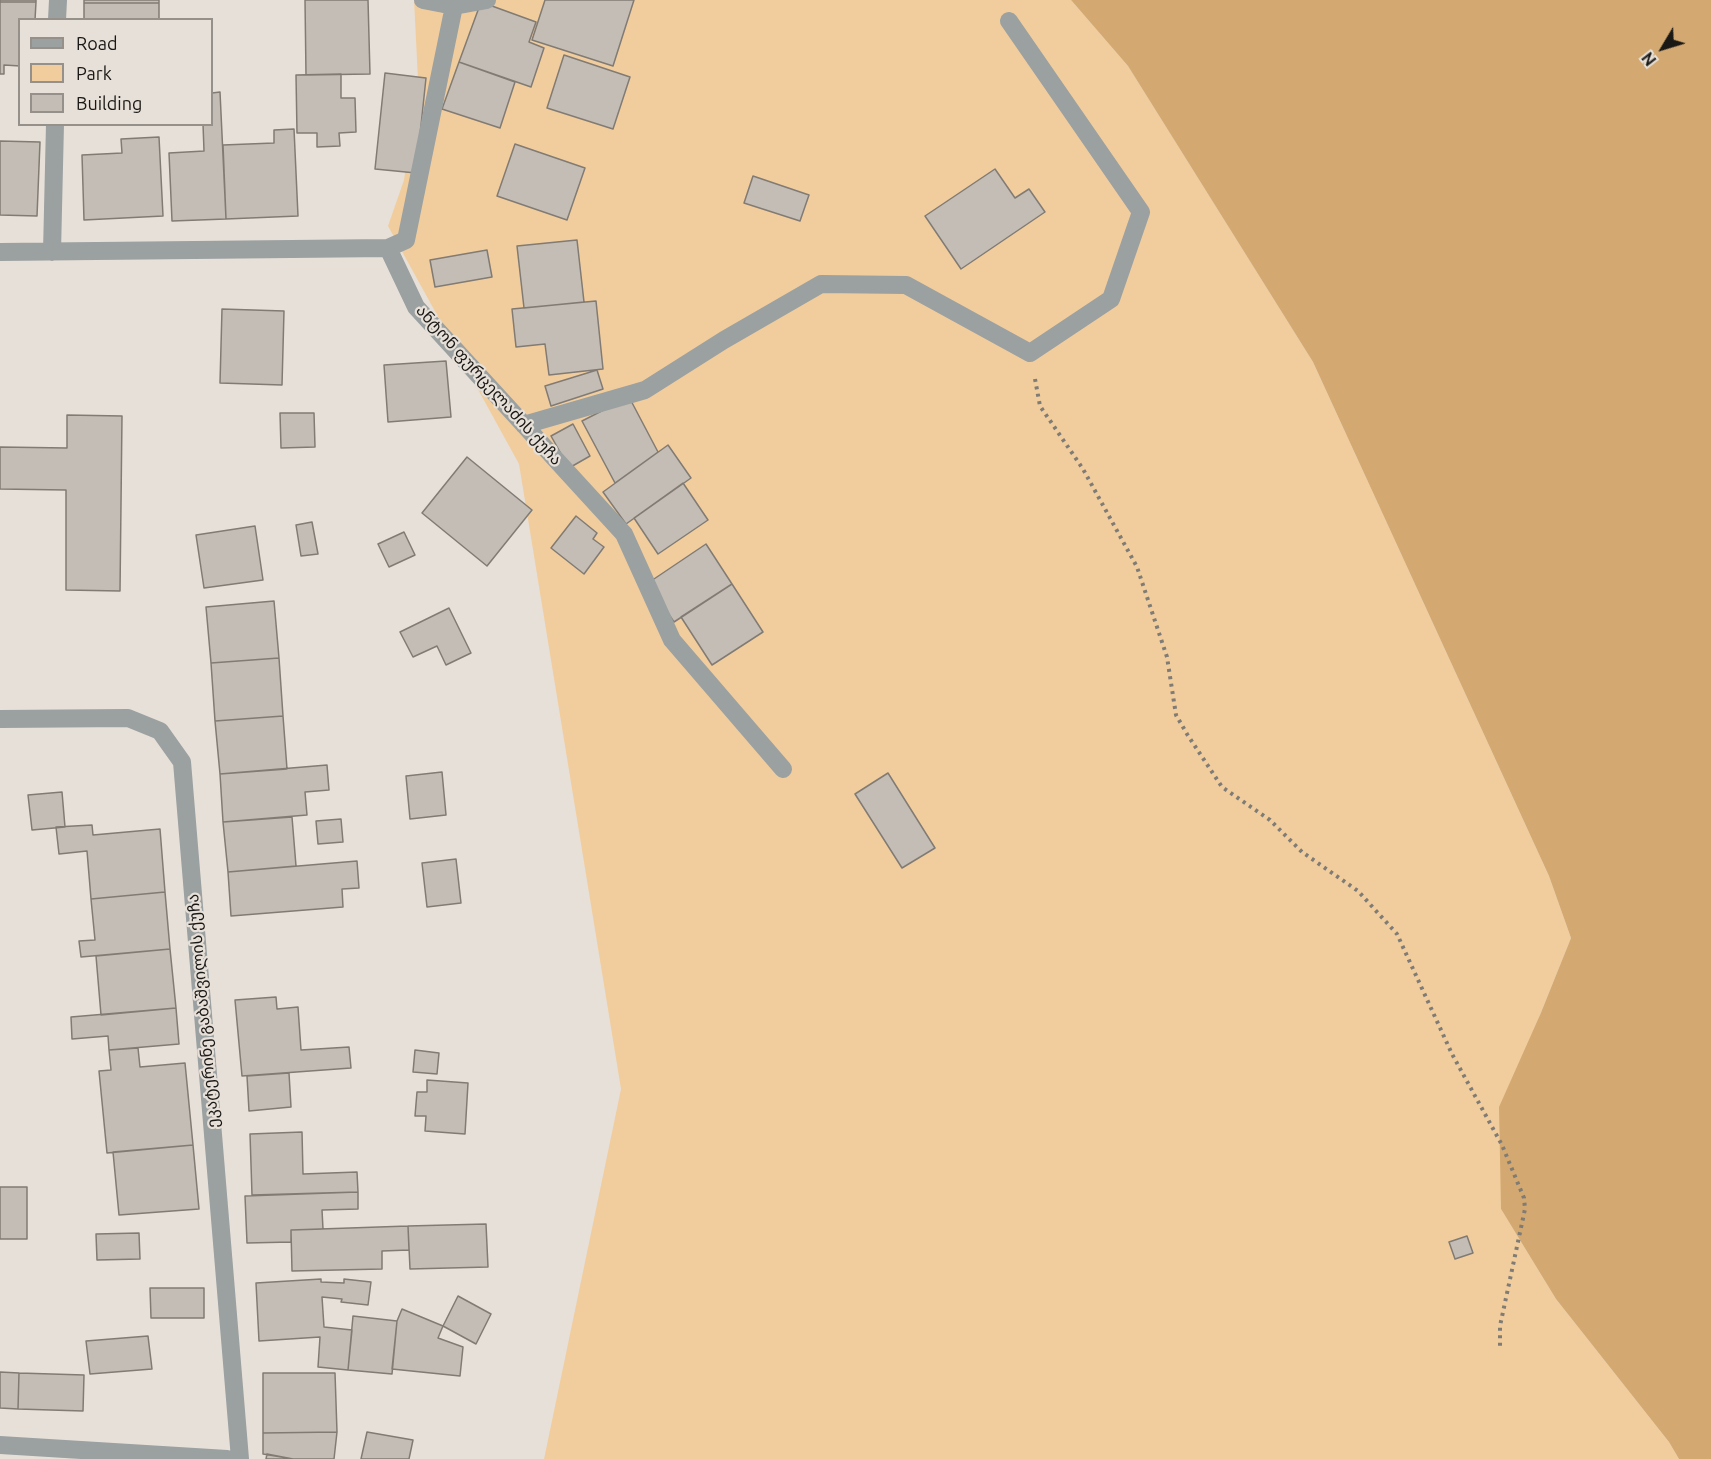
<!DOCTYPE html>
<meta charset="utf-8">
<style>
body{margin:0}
#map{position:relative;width:1711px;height:1459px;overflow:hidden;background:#e7e0d8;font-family:Ubuntu,sans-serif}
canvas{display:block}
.legend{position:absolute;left:18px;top:18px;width:195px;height:108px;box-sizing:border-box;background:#e7e0d8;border:2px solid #95908a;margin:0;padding:8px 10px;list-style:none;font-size:18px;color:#1a1815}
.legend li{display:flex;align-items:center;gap:12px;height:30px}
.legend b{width:30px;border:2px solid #95908a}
.north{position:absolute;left:1633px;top:18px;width:60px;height:60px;-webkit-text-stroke:4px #e7e0d8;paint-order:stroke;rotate:232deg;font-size:16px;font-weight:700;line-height:24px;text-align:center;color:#1a1815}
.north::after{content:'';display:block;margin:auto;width:21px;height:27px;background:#1a1815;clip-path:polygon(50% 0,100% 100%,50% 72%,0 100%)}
</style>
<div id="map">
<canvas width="1711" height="1459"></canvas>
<ul class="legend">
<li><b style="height:8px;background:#9ba0a1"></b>Road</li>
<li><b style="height:16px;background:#f1cd9e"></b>Park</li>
<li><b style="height:16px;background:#c3bdb5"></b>Building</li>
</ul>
<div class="north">N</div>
</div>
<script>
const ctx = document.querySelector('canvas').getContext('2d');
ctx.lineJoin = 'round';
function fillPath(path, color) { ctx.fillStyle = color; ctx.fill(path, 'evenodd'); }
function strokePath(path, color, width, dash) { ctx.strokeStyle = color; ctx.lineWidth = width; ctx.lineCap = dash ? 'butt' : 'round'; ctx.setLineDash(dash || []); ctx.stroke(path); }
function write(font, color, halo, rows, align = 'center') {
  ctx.font = font + ' Ubuntu,"Noto Sans Georgian",sans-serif'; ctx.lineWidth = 4.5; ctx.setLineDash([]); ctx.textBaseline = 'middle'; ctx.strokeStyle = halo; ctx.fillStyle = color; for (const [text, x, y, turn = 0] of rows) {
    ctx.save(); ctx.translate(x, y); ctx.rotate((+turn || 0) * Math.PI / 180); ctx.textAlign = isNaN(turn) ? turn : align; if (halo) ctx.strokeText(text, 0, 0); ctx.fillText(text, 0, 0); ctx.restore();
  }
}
const green = new Path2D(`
 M414,0H1071L1128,66L1313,362L1549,876L1571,938L1540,1015L1501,1209L1556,1299L1669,1442L1679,1459H544L621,1089L519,464L388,226L404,180L418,80Z`);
const forest = new Path2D(`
 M1071,0H1711V1459H1679L1669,1442L1556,1299L1501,1209L1499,1107L1540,1015L1571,938L1549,876L1313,362L1128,66Z`);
const building = new Path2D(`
 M0,0H36V2H0Z
 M84,0H159V3H84Z
 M305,0H368L370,74L306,75Z
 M545,0H634L613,66L532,40Z
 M0,2H36L35,20H20V66L4,65V74H0Z
 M481,2L536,22L529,42L544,48L531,87L459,62Z
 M84,3H159V20H84Z
 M564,55L630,77L613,129L547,108Z
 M459,62L515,82L500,128L442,109Z
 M385,73L426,78L416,173L375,169Z
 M341,74V98H355L356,132L339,133L340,146L317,147V133H297L296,75Z
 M220,92L226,219L172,221L169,153L204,151L203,124H212V93Z
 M294,129L298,216L226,219L223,145L274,143V130Z
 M159,137L163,216L84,220L82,155L122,153L121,139Z
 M0,141L40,142L37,216L0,215Z
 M515,144L585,168L567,220L497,196Z
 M995,169L1015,198L1029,189L1045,212L961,269L925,216Z
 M753,176L809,195L800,221L744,203Z
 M577,240L584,302L524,308L517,246Z
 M487,250L492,277L435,287L430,260Z
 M596,301L603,369L549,375L545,344L516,347L512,309Z
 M222,309L284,311L282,385L220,383Z
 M446,361L451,417L388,422L384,365Z
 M597,370L603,389L551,406L545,386Z
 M629,397L658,452L615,483L582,421Z
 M280,413H314L315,447L281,448Z
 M67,415L122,416L120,591L66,590V490L0,489V447L67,448Z
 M573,424L590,456L569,468L551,436Z
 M668,445L691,478L626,524L603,492Z
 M467,457L532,510L487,566L422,513Z
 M683,483L708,520L658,554L634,518Z
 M576,516L597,533L593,539L604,547L584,574L551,548Z
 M312,522L318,554L301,556L296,525Z
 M255,526L263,580L204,588L196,535Z
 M404,532L415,555L389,567L378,544Z
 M706,544L732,584L674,622L648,583Z
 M732,584L763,632L712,665L681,617Z
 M274,601L279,658L211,663L206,607Z
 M449,608L471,653L446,665L437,646L413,657L400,632Z
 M279,658L283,716L215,721L211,663Z
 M283,716L287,769L220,774L215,721Z
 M327,765L329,790L305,792L307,815L223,822L220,774Z
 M442,772L446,815L410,819L406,776Z
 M888,773L935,848L902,868L855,794Z
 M62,792L65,827L32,830L28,795Z
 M292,817L296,866L228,872L223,822Z
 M341,819L343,842L318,844L316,821Z
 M92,825L93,835L160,829L165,892L91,899L87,851L59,854L56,827Z
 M456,859L461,903L427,907L422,863Z
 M357,861L359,888L342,889L343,907L231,916L228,872Z
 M165,892L170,949L81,957L79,941L95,940L91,899Z
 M170,949L176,1008L101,1015L96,956Z
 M276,997L277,1009L298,1007L301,1050L349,1047L351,1068L242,1076L235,1000Z
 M176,1008L179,1044L109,1050L108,1036L72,1039L71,1017Z
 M138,1048L140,1067L185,1063L193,1145L107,1153L99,1071L111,1070L109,1050Z
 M415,1050L439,1053L437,1074L413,1072Z
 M289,1073L291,1107L249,1111L247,1076Z
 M427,1080L468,1083L465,1134L425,1131L426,1116H415L417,1092H427Z
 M302,1132L303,1174L357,1172L358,1192L252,1195L250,1134Z
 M193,1145L199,1209L119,1215L113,1152Z
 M0,1187H27V1239H0Z
 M358,1192V1209L322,1210L323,1229L291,1230V1242L247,1243L245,1196Z
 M486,1224L488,1267L410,1269L408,1226Z
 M408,1226L409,1250L382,1251V1269L292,1271L291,1230Z
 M139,1233L140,1259L97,1260L96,1234Z
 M1467,1236L1473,1253L1455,1259L1449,1242Z
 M321,1279V1282L344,1283V1279L371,1282L368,1305L341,1302L342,1299L322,1297L324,1327L352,1330L348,1370L318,1367L320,1337L259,1341L256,1283Z
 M150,1288H204V1318H151Z
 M458,1296L491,1314L476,1344L443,1326Z
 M402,1309L443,1326L438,1338L463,1347L460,1376L392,1369L397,1321Z
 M353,1316L397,1321L392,1374L348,1370Z
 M148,1336L152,1369L90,1374L86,1341Z
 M0,1372L19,1373L18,1409L0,1408Z
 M19,1373L84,1375L83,1411L18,1409Z
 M263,1373H335L337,1432L263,1433Z
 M337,1432L334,1459H293L263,1454V1433Z
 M367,1432L413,1440L409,1459H361Z
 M267,1454L293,1459H266Z`);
const path = new Path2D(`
 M1035,379L1040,406L1083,469L1137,567L1167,657L1176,715L1187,734L1222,787L1270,820L1302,852L1358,891L1397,934L1452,1054L1502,1145L1524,1198L1525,1209L1500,1326V1348`);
const minor = new Path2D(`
 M423,0L454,6L487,0
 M57,20L58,0
 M388,248L416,307L624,534L672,640L783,769
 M0,252L388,248L406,240L454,6
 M52,252L55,124
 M524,425L645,390L724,340L821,284L906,285L1030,353L1111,299L1141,212L1009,21
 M0,719L128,718L160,731L182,762L240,1459
 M0,1445L227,1459`);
const streetNames = [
 ["ანტონ ფურცელაძის ქუჩა",489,385,48],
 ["ეკატერინე გაბაშვილის ქუჩა",203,1011,-95]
];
fillPath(green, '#f1cd9e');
fillPath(forest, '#d3a971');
fillPath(building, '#c3bdb5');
strokePath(building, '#817b74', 1.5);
strokePath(path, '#7f7b75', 4, [3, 4.5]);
strokePath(minor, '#9ba0a1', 18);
write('16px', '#1a1815', '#e7e0d8', streetNames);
</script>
